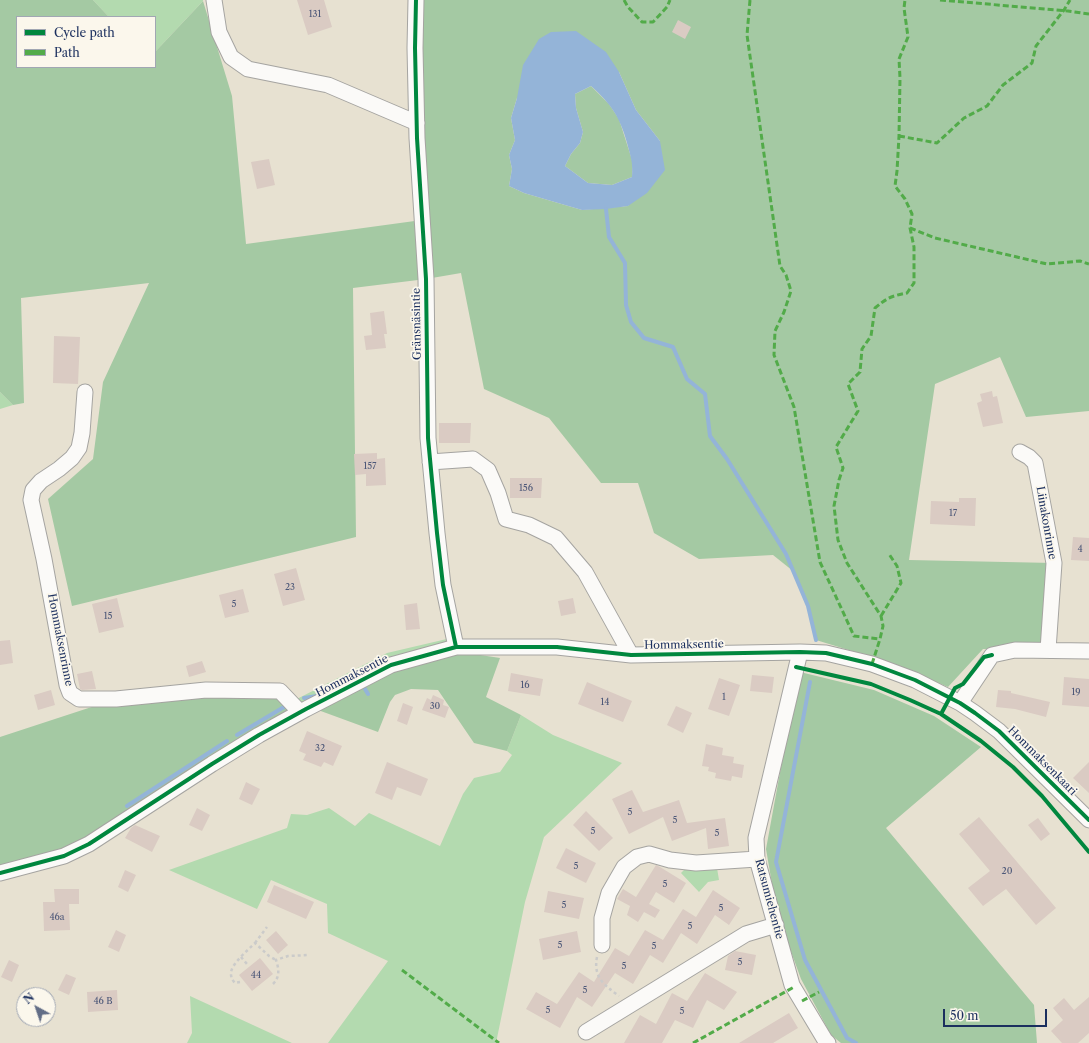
<!DOCTYPE html>
<meta charset="utf-8">
<style>
body{margin:0}
#map{position:relative;width:1089px;height:1043px;overflow:hidden;background:#e7e1d1;font-family:"Libre Caslon Text",serif}
canvas{display:block}
.legend{position:absolute;left:16px;top:16px;width:140px;height:52px;box-sizing:border-box;background:#fbf7ec;border:1px solid #a1a7b3;margin:0;padding:5px 7px;list-style:none;font-size:12px;color:#1b2f5e}
.legend li{display:flex;align-items:center;gap:8px;height:20px}
.legend b{width:20px;border:1px solid #a1a7b3}
.north{position:absolute;left:16px;top:987px;width:40px;height:40px;box-sizing:border-box;background:#fbf7ec;border:1px solid #a1a7b3;border-radius:50%;rotate:320deg;font-size:11px;font-weight:700;line-height:16px;text-align:center;color:#1b2f5e}
.north::after{content:'';display:block;margin:auto;width:14px;height:18px;background:#626d86;clip-path:polygon(50% 0,100% 100%,50% 72%,0 100%)}
.scale{position:absolute;left:943px;top:1009px;width:104px;height:18px;box-sizing:border-box;border:2px solid #1b2f5e;border-top:0;padding-left:5px;font-size:12px;line-height:14px;white-space:nowrap;color:#1b2f5e;-webkit-text-stroke:3px #fbf7ec;paint-order:stroke}
</style>
<div id="map">
<canvas width="1089" height="1043"></canvas>
<ul class="legend">
<li><b style="height:5px;background:#00873e"></b>Cycle path</li>
<li><b style="height:5px;background:#52ab49"></b>Path</li>
</ul>
<div class="north">N</div>
<div class="scale">50 m</div>
</div>
<script>
const ctx = document.querySelector('canvas').getContext('2d');
ctx.lineJoin = 'round';
function fillPath(path, color) { ctx.fillStyle = color; ctx.fill(path, 'evenodd'); }
function strokePath(path, color, width, dash) { ctx.strokeStyle = color; ctx.lineWidth = width; ctx.lineCap = dash ? 'butt' : 'round'; ctx.setLineDash(dash || []); ctx.stroke(path); }
function write(font, color, halo, rows, align = 'center') {
  ctx.font = font + ' "Libre Caslon Text",serif'; ctx.lineWidth = 3.5; ctx.setLineDash([]); ctx.textBaseline = 'middle'; ctx.strokeStyle = halo; ctx.fillStyle = color; for (const [text, x, y, turn = 0] of rows) {
    ctx.save(); ctx.translate(x, y); ctx.rotate((+turn || 0) * Math.PI / 180); ctx.textAlign = isNaN(turn) ? turn : align; if (halo) ctx.strokeText(text, 0, 0); ctx.fillText(text, 0, 0); ctx.restore();
  }
}
const green = new Path2D(`
 M93,0H203V1L155,52V17H109Z
 M0,390V392L13,405L0,409Z
 M451,638L456,647L300,712L291,702L387,653Z
 M521,715L553,735L622,763L544,837L525,902L496,1043H328L388,961L328,933L327,904L271,880L257,909L169,870L287,828L291,814L307,815L329,808L355,826L369,813L440,846L463,794L474,778L500,772L512,755L507,751Z
 M717,868L719,880L708,882L699,892L681,873L685,869L695,871Z
 M190,996L292,1043H187L192,1033Z`);
const forest = new Path2D(`
 M0,0H93L109,17H17V67H155V52L204,0L203,1L232,96L246,244L422,220L416,0H1089V411L1026,417L1000,357L935,384L909,560L1054,563L1048,650L983,649L948,687L891,663L816,640L808,606L793,571L773,555L699,559L654,533L638,483H601L549,418L484,389L461,273L426,279L353,288L356,537L72,606L48,499L93,459L103,382L149,283L21,298L24,403L13,405L0,392ZM619,72L636,110L660,141L628,206L582,210L524,193L509,186L512,169L509,155L515,140L511,118L517,98Z
 M591,86L609,104L619,119L633,163L632,177L612,185L588,183L565,166L571,154L580,143L583,132L576,108L575,94Z
 M454,651L500,658L486,697L521,715L507,751L474,743L438,690L411,689L395,695L390,702L378,732L318,710L388,671Z
 M800,672L874,690L934,716L981,747L886,828L1034,1005L1037,1043H841L831,1035L801,979L777,913L766,849L781,767Z
 M280,691L300,712L89,844L0,873V737L116,699Z`);
const water = new Path2D(`
 M576,31L606,52L619,72L636,110L660,141L665,170L647,193L628,206L606,209L582,210L524,193L509,186L512,169L509,155L515,140L511,118L517,98L523,65L539,39L551,32ZM591,86C611,104 620,117 627,143C631,158 633,162 632,177L612,185L588,183L565,166L571,154L580,143L583,132L576,108L575,94Z`);
const stream = new Path2D(`
 M606,209L609,237L625,263L626,305L631,322L644,338L673,347L687,379L705,394L710,436L727,459L786,554L808,606L816,640
 M810,682L776,862L805,960L847,1038L856,1043
 M362,684L368,694
 M304,698L317,696
 M237,735L284,707
 M127,806L227,741`);
const building = new Path2D(`
 M297,0H324L332,27L308,35Z
 M678,20L691,27L685,39L672,32Z
 M269,159L275,185L257,189L251,162Z
 M384,311L387,334H384L386,348L366,350L364,336L372,335L370,313Z
 M54,336L80,337L78,384L53,383Z
 M992,391L993,397L997,396L1003,423L983,427L977,403L982,401L980,394Z
 M439,423H471L470,443H439Z
 M377,453V459L385,458L386,485L366,486V474L355,475L354,454Z
 M510,478H542L541,498H510Z
 M959,498H976L975,526L930,524L931,501L959,502Z
 M1073,537L1089,538V561L1071,560Z
 M296,568L305,600L283,606L274,574Z
 M243,589L249,612L225,618L219,595Z
 M117,598L124,627L99,633L92,604Z
 M573,598L576,613L561,616L558,601Z
 M417,603L420,629L406,630L404,605Z
 M10,640L13,663L0,665V641Z
 M202,661L206,672L189,677L186,666Z
 M92,671L96,689L82,690L80,689L77,674Z
 M511,673L543,679L540,696L508,691Z
 M752,675L774,677L772,693L750,691Z
 M1064,677L1089,679V707L1062,705Z
 M719,678L740,685L729,716L708,709Z
 M587,682L632,701L623,722L578,704Z
 M51,690L55,705L38,710L34,695Z
 M998,690L1011,691V693L1050,702L1046,717L1015,709L996,707Z
 M433,695L444,700L443,705L449,707L445,718L422,710L427,698L431,700Z
 M403,703L413,707L407,725L397,721Z
 M676,706L692,713L683,733L667,725Z
 M307,731L342,746L333,766L324,762L321,767L303,760L306,754L299,751Z
 M706,744L723,748L722,755L734,757L733,763L744,765L742,778L732,776L731,781L715,778L716,773L708,771L709,767L702,766Z
 M387,762L428,779L421,796L397,787L392,800L375,793Z
 M1089,762V793L1073,778Z
 M246,782L260,789L252,805L239,799Z
 M632,790L643,812L679,800L687,823L725,818L729,846L708,849L706,828L672,841L663,817L629,834L612,799Z
 M197,808L210,815L202,831L189,825Z
 M586,811L613,838L599,851L573,825Z
 M979,817L1056,908L1036,925L1006,889L983,906L968,888L990,871L959,834Z
 M1038,818L1050,834L1041,841L1028,825Z
 M135,825L160,836L152,852L125,838L131,828Z
 M566,848L596,863L586,883L556,868Z
 M656,865L660,867L686,883L674,903L656,892L649,904L660,910L655,918L644,912L638,922L627,915L630,906L617,899L623,889L636,897Z
 M125,870L136,875L128,892L118,887Z
 M274,885L314,902L306,919L267,902Z
 M54,889H79V904H69L70,930L44,931L43,902H55Z
 M713,890L740,908L729,925L715,915L697,944L681,933L663,963L650,955L633,984L615,973L592,1007L577,997L560,1028L526,1009L536,992L557,1004L579,972L594,982L615,948L629,956L645,930L663,940L683,909L696,917Z
 M548,891L584,898L579,919L544,912Z
 M116,930L126,935L119,952L108,947Z
 M276,931L288,945L278,954L266,940Z
 M577,931L581,952L543,960L539,939Z
 M735,951L756,955L752,975L725,970L728,956Z
 M260,958L273,974L252,991L239,975Z
 M9,960L19,965L12,982L1,977Z
 M705,973L737,992L724,1010L707,1000L693,1028L675,1020L662,1043H624L640,1015L656,1024L672,993L687,1001Z
 M66,974L76,978L69,995L58,990Z
 M117,990L118,1010L88,1012L87,992Z
 M1089,997V1033L1078,1043H1062L1051,1031L1063,1020L1053,1008L1064,998L1074,1010Z
 M789,1013L798,1028L773,1043H739Z`);
const path = new Path2D(`
 M255,943L267,927
 M241,957L247,964
 M597,957C593,977 604,985 619,996
 M240,982L235,983C233,981 231,978 231,974C230,965 248,950 255,943L269,956L276,960
 M273,984C280,977 279,969 276,960L288,956L309,955`);
const minor = new Path2D(`
 M214,0L219,32L231,57L248,69L328,85L417,123
 M416,0L415,48L417,138L426,279L428,438L437,533L443,585L456,647
 M85,392L82,433L79,448L72,458L59,469L41,481L33,490L31,500L44,559L67,685L70,693L79,699H116L206,690L280,691L300,712
 M1020,452L1029,457L1035,463L1054,563L1048,650
 M430,462L473,459L488,470L498,493L506,519L529,525L556,538L585,572L631,655
 M800,652L756,838L757,859L792,985L825,1040L828,1043
 M960,703L992,655L1015,650L1089,651
 M0,873L64,856L89,844L212,764L259,735L306,709L391,665L456,647H557L631,655L800,652L826,653L872,664L915,680L960,703L975,713L999,731L1089,820
 M602,945V918L609,893L624,867L637,857L649,854L670,860L696,863L757,859
 M586,1032L746,934L776,925`);
const quiet = new Path2D(`
 M624,0L628,7L642,22H653L667,7L670,0
 M750,0L747,35L780,266L786,275L791,291L784,312L775,331L774,355L794,407L820,562L854,636L880,639
 M940,0L1068,11L1089,14
 M899,136L937,143L964,118L987,106L1003,85L1032,63L1036,46L1064,10L1070,0
 M910,228L935,238L1047,264L1080,261L1089,264
 M881,616L901,583L897,566L889,554
 M872,664L880,639L883,626L881,616L847,563L838,540L834,506L839,480L843,468L836,447L858,411L848,384L860,372L862,349L871,336L875,308C887,298 891,296 907,293L914,283V247L910,228L912,214L905,199L895,186L897,171L899,136L900,78L899,59L908,37L904,8L905,0
 M402,970L499,1043
 M802,1001L819,992
 M693,1043L794,987`);
const cycleway = new Path2D(`
 M416,0L415,48L417,138L426,279L428,438L437,533L443,585L456,647
 M796,667L871,684L910,700L941,714L981,741L1013,767L1042,796L1089,852
 M941,714L955,688L963,684L984,657L992,655
 M0,873L64,856L89,844L212,764L259,735L306,709L391,665L456,647H557L631,655L800,652L826,653L872,664L915,680L960,703L975,713L999,731L1089,820`);
const numberNames = [
 ["131",315,14],
 ["157",370,466],
 ["156",526,488],
 ["17",953,513],
 ["4",1080,549],
 ["23",290,587],
 ["5",234,604],
 ["15",108,616],
 ["16",525,685],
 ["19",1076,692],
 ["1",724,697],
 ["14",605,702],
 ["30",435,706],
 ["32",320,748],
 ["5",630,812],
 ["5",675,820],
 ["5",593,831],
 ["5",717,833],
 ["5",576,866],
 ["20",1007,871],
 ["5",665,884],
 ["5",564,905],
 ["5",721,908],
 ["46a",57,917],
 ["5",690,926],
 ["5",560,945],
 ["5",654,946],
 ["5",740,962],
 ["5",624,966],
 ["44",256,975],
 ["5",585,990],
 ["46 B",103,1001],
 ["5",548,1010],
 ["5",682,1011]
];
const streetNames = [
 ["Gränsnäsintie",417,324,-91],
 ["Liinakonrinne",1046,523,80],
 ["Hommaksenrinne",60,640,79],
 ["Hommaksentie",684,645,-1],
 ["Hommaksentie",352,676,-27],
 ["Hommaksenkaari",1042,761,45],
 ["Ratsumiehentie",769,899,75]
];
fillPath(green, '#b3daaf');
fillPath(forest, '#a4c9a3');
fillPath(water, '#94b4d8');
strokePath(stream, '#94b4d8', 4);
fillPath(building, '#dacbc3');
strokePath(minor, '#a5a4a1', 17);
strokePath(path, '#cbcbca', 2.5, [3, 3]);
strokePath(minor, '#fbfaf8', 15);
strokePath(quiet, '#52ab49', 3, [6, 3]);
strokePath(cycleway, '#00873e', 4);
write('9px', '#4c5778', null, numberNames);
write('11px', '#1b2f5e', '#fbf7ec', streetNames);
</script>
